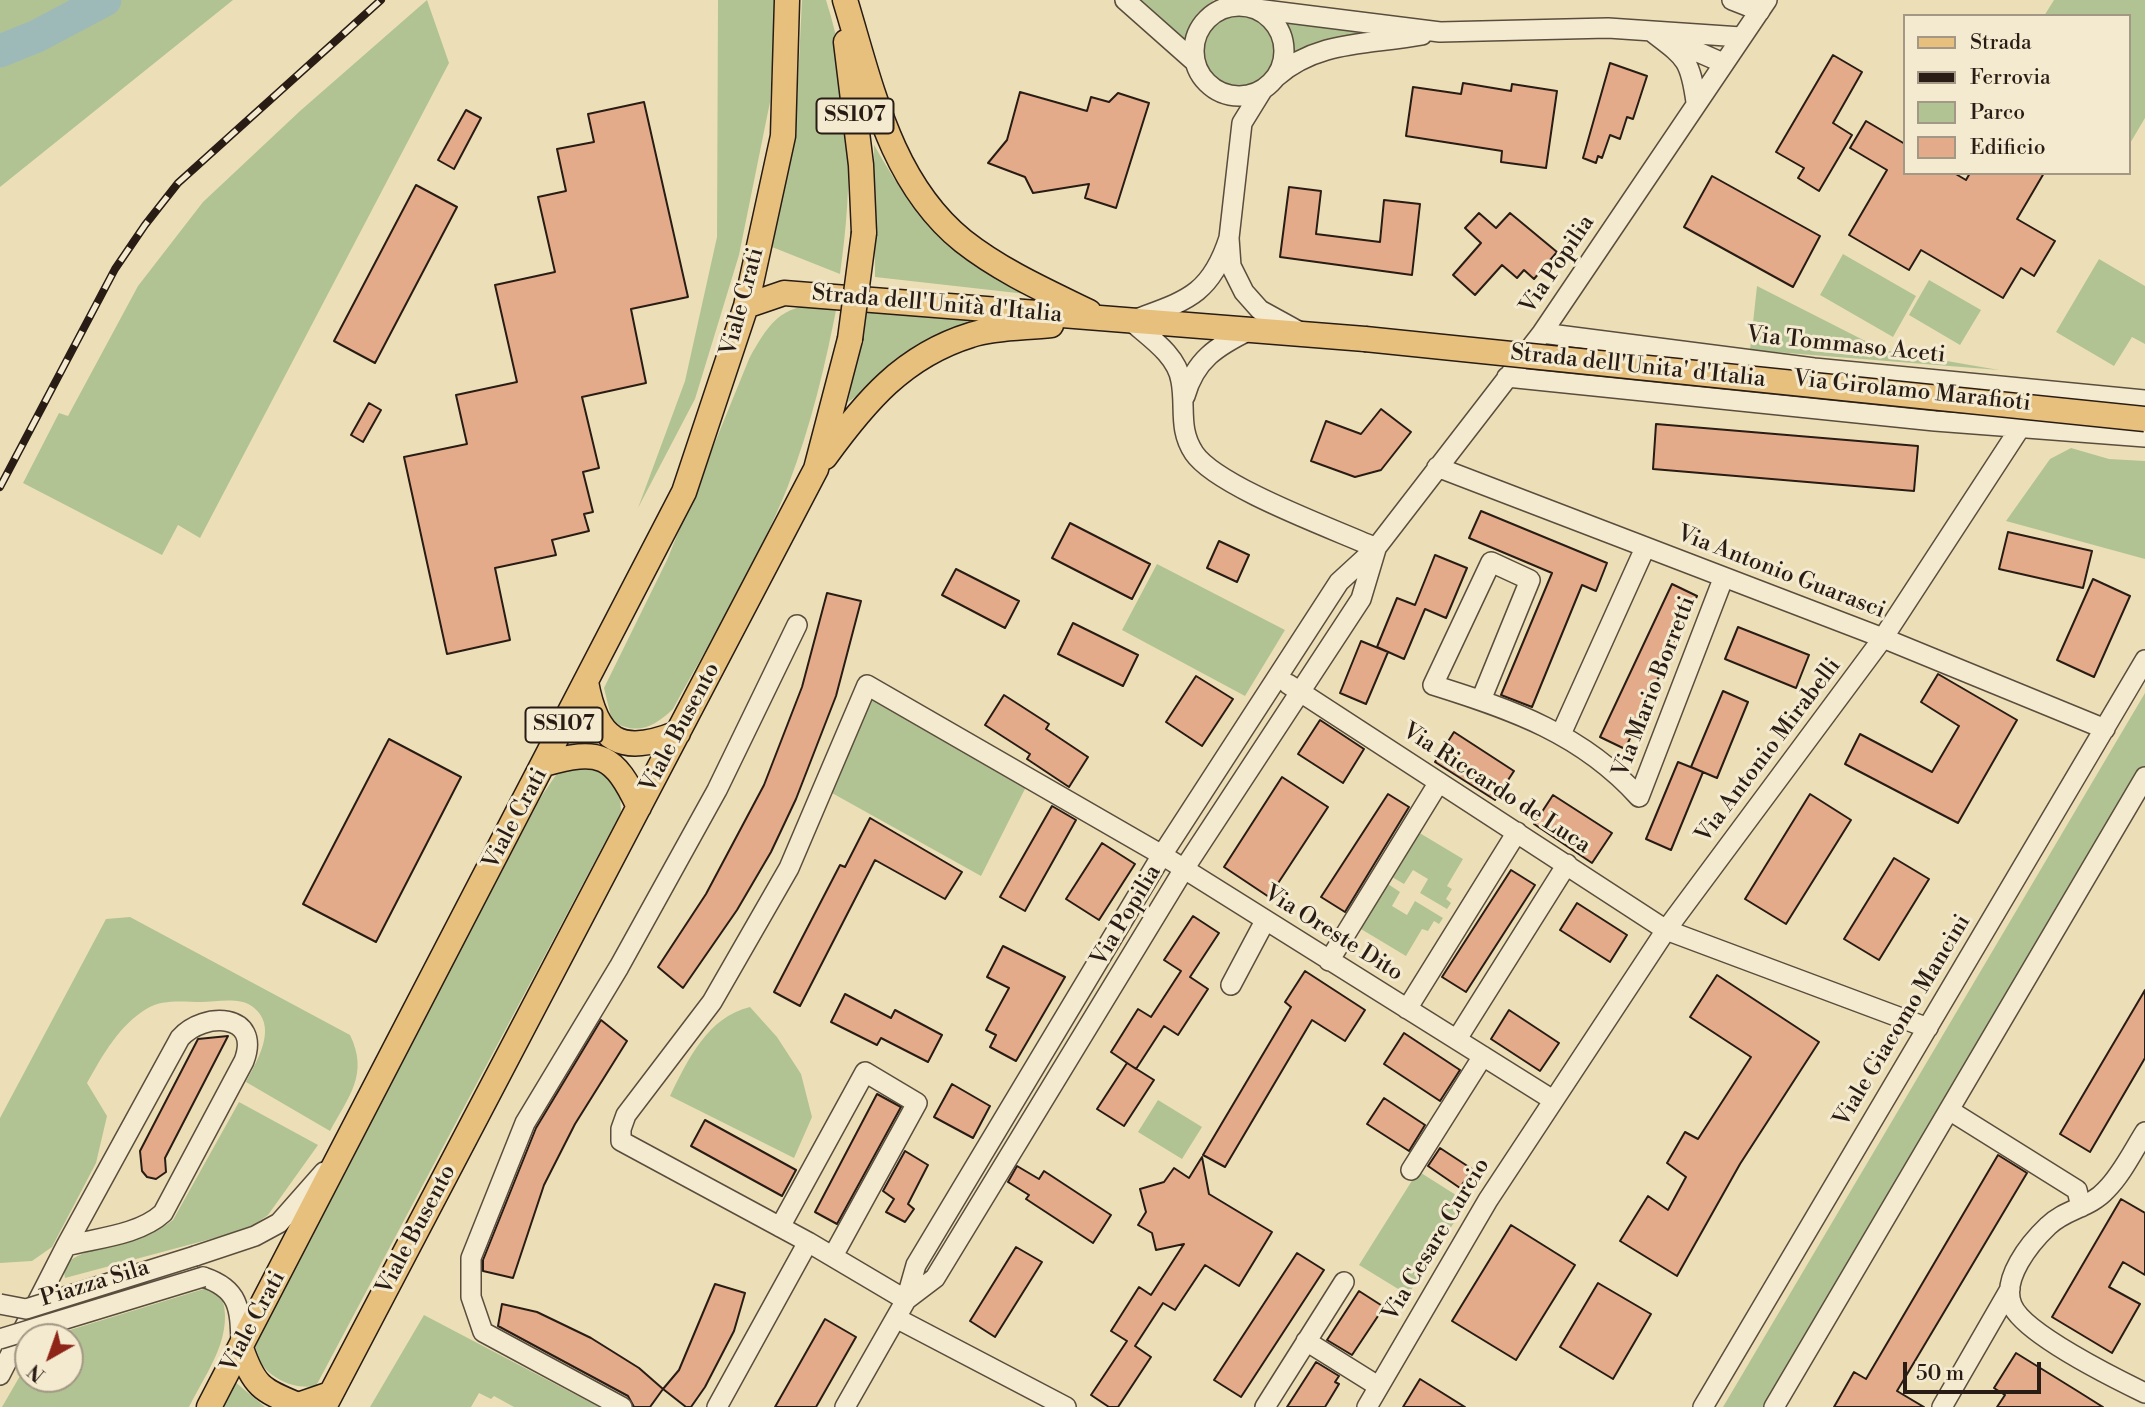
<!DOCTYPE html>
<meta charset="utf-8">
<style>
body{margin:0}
#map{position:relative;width:2145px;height:1407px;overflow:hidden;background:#ecdfb7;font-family:"Libre Bodoni",serif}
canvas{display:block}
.legend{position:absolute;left:1903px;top:14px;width:228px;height:161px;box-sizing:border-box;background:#f3ead0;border:2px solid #a29885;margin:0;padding:9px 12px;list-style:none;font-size:21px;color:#291c14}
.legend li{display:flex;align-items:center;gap:14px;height:35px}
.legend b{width:35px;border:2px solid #a29885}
.north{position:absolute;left:14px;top:1323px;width:70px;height:70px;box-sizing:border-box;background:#f3ead0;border:2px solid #a29885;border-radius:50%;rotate:220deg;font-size:19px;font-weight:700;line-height:28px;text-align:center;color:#291c14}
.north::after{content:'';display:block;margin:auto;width:24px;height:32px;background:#8f2418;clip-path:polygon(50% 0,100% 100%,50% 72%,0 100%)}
.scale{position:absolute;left:1903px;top:1362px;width:138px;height:32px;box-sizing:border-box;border:4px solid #291c14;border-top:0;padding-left:9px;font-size:21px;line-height:24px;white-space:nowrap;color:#291c14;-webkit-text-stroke:5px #f3ead0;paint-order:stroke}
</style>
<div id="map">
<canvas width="2145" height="1407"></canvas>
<ul class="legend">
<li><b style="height:9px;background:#e6c07c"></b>Strada</li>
<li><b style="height:9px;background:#291c14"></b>Ferrovia</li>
<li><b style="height:19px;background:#b2c393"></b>Parco</li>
<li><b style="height:19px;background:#e3ab8a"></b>Edificio</li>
</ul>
<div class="north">N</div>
<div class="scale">50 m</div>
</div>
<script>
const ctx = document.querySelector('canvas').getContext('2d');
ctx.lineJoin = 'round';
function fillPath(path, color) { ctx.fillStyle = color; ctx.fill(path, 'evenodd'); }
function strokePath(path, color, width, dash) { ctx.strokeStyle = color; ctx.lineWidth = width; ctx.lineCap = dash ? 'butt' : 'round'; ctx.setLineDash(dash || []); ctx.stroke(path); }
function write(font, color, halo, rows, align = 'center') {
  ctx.font = font + ' "Libre Bodoni",serif'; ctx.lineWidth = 6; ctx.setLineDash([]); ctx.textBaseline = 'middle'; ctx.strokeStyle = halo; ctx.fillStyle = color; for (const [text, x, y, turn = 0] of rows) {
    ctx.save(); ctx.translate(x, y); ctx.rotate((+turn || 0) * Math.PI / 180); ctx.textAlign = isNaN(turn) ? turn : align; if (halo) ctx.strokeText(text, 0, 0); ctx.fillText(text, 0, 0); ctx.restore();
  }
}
const green = new Path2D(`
 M0,0H233L0,187Z
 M427,0L449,63L200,538L178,525L162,555L23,483L59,413L68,416L138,286L203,202L300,111Z
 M718,0H776L770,102L739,255L695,399L638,508L685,381L717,237Z
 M802,0H826C854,86 853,186 840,274L772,247L771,230L796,123Z
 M1131,0H1214L1198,13L1186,42Z
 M2054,0H2145V118L2129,145V16H2044Z
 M1202 52a36 36 0 1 1 72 0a36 36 0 1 1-72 0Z
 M1281,21L1383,35L1325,41L1291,54L1287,32Z
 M874,145C896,183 919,221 955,247C980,265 1009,279 1035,295L875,277Z
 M1843,254L1916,296L1893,337L1820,295Z
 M2099,259L2145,286V344L2132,337L2114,366L2056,332Z
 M1929,280L1981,310L1960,345L1909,315Z
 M1757,286L1883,350L1999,370L1750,350Z
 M838,300C826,363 811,426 788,486C757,563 713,636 673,709C654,727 637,736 612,721L604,688L667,560L749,359C776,310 784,308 838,300Z
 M868,305L1002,318L869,388L848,402Z
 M2071,448L2109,459L2145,461V559L2006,521L2050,459Z
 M1157,564L1285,630L1245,696L1122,630Z
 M867,685L1030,779L981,876L823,788Z
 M2145,693V766L1766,1407H1723Z
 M571,766L603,769L620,793L621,812L316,1386C289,1391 258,1372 252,1345L541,797L560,769Z
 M1418,832L1463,859L1447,886L1452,889L1446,899L1451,903L1447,909L1420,893L1428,879L1413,870L1404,884L1392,877Z
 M1388,884L1400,892L1392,906L1407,915L1415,901L1443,918L1439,924L1434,921L1428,931L1422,929L1406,956L1361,929Z
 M130,917L350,1035C369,1074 349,1096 330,1131L246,1082C258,1059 280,1024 250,1005C237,997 215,1002 201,1002C184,1002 163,999 148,1008C119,1025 103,1055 87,1083L107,1116L96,1163L52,1247L32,1261L0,1263V1118L106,919Z
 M750,1007L777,1037L801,1074L812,1117L794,1158L670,1096C688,1059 708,1017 750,1007Z
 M1158,1100L1202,1127L1182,1159L1138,1132Z
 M239,1102L318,1145L268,1215L248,1229L65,1278L63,1265C98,1239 144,1243 173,1220Z
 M1418,1171L1467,1202L1408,1295L1359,1265Z
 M207,1288L220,1292C237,1333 207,1371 189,1407H2L28,1362V1379H70V1337H47Z
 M424,1315L599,1407H514L494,1396L491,1399L479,1393L471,1407H370Z
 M234,1381L265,1407H221Z`);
const river = new Path2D(`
 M0,51L37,36L105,0`);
const building = new Path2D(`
 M1833,55L1862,72L1833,123L1852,135L1819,191L1798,178L1804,168L1776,152Z
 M1610,63L1647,76L1633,119L1627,117L1620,139L1610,135L1602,158L1598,156L1596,163L1583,158Z
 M1463,83L1511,91L1512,84L1557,91L1546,168L1501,162L1502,151L1406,136L1413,87L1461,94Z
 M1020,92L1087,111L1091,97L1109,102L1118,93L1149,103L1116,208L1085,198L1089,184L1033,193L1025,177L988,163L1007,140Z
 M644,102L688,297L631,309L646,383L582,397L599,468L583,472L593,512L584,514L589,531L552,540L556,555L495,568L510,640L447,654L404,457L467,444L456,395L517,382L495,285L555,272L538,197L566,191L557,149L594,142L588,114Z
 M466,110L481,118L454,169L438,160Z
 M1866,121L1905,144V173H1954L1966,180L1970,173H2044L2017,219L2055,241L2034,276L2021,268L2003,298L1921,250L1909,270L1849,235L1887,170L1850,148Z
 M1712,176L1820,236L1793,287L1684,227Z
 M416,185L457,207L375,363L334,341Z
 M1289,187L1321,191L1316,234L1380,242L1384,200L1420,204L1412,275L1280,257Z
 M1479,213L1496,228L1510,213L1557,252L1534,279L1524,270L1517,278L1502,265L1475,295L1453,275L1481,243L1465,228Z
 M369,403L381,410L363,442L351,435Z
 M1381,409L1411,432L1381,470L1355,477L1311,461L1326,421L1361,434Z
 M1656,424L1918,446L1914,491L1653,469Z
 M1481,511L1607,563L1596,591L1582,585L1532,707L1501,695L1552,573L1469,538Z
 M1070,523L1150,564L1132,599L1052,558Z
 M2008,532L2092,551L2083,588L1999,569Z
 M1219,541L1249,555L1237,582L1207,568Z
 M1435,555L1467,568L1446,618L1425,609L1404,659L1377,647L1397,598L1415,605Z
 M956,569L1019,601L1005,628L942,595Z
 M2093,579L2130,596L2094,677L2057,660Z
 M1672,584L1697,596L1625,749L1600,737Z
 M827,593L861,601L836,696L796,799L771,852L737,910L683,988L658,967L706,894L764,785L802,687Z
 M1073,623L1138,655L1123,686L1058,654Z
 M1738,627L1809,655L1796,688L1725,659Z
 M1361,641L1388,652L1366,704L1340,693Z
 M1938,674L2017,720L1958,823L1845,764L1860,734L1932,772L1959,726L1921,702Z
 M1196,676L1233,699L1202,746L1166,722Z
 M1723,691L1748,702L1717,778L1691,767Z
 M1004,695L1049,724L1046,729L1088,757L1069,787L1027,759L1030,754L985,725Z
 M1320,720L1364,749L1343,783L1298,754Z
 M1454,732L1514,771L1495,800L1435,762Z
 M389,739L461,777L376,942L303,904Z
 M1678,762L1703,772L1671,850L1646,839Z
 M1282,777L1328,807L1269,897L1224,867Z
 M1388,794L1409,807L1345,912L1321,897Z
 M1810,794L1851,820L1786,924L1745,899Z
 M1553,795L1612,833L1592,863L1534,824Z
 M1052,806L1076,820L1025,911L1000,897Z
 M870,818L962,872L945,899L875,860L800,1006L774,992L840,865L845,867Z
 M1102,843L1135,864L1099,920L1066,899Z
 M1894,858L1929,879L1879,960L1844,939Z
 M1511,870L1535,885L1466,992L1442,977Z
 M1577,903L1627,935L1610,962L1560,930Z
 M1193,916L1219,933L1190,977L1208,989L1178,1035L1164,1026L1136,1069L1111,1052L1138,1009L1151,1017L1181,971L1164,960Z
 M1003,946L1065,977L1016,1061L990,1047L996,1035L986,1030L1009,988L987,977Z
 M1305,971L1365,1010L1345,1041L1312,1020L1225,1167L1203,1155L1291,1007L1285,1002Z
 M1717,975L1819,1042L1740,1164L1677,1276L1620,1241L1648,1196L1668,1210L1686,1177L1667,1163L1685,1132L1698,1139L1751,1057L1690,1017Z
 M2145,990V1058L2090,1152L2060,1134Z
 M845,994L891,1018L895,1010L942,1035L928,1062L881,1038L877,1045L831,1022Z
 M1509,1010L1559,1043L1540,1071L1491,1039Z
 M601,1020L627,1041L575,1124L544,1185L513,1278L483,1271V1260L536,1128Z
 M1404,1033L1460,1070L1440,1101L1384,1064Z
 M228,1036L165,1158L166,1172L156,1179L147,1177L142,1171L140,1151L198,1039Z
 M1127,1063L1154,1080L1124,1126L1097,1109Z
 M952,1084L990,1106L973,1138L934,1117Z
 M877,1094L901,1107L837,1224L815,1212Z
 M1384,1098L1425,1125L1409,1151L1367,1124Z
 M705,1120L796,1170L782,1196L691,1146Z
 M1440,1148L1472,1169L1460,1188L1428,1166Z
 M905,1151L928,1165L908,1204L914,1209L905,1222L886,1212L894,1199L883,1191Z
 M1998,1155L2027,1173L1897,1391L1924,1407H1834L1854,1372L1866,1379Z
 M1202,1157L1209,1194L1272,1232L1239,1286L1205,1265L1175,1310L1163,1303L1135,1346L1151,1357L1118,1407H1109L1091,1395L1127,1341L1111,1331L1139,1287L1151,1295L1184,1244L1156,1250L1152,1233L1138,1225L1146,1212L1140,1189L1164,1182L1174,1168L1189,1178Z
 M1017,1166L1039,1179L1044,1171L1111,1215L1093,1243L1026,1199L1029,1195L1008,1182Z
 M2121,1199L2145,1213V1275L2123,1262L2109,1287L2140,1304L2112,1353L2052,1317Z
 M1511,1225L1575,1265L1516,1360L1452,1321Z
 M1016,1247L1042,1262L995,1337L970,1321Z
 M1297,1253L1324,1270L1241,1397L1214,1380Z
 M1598,1283L1651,1314L1613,1379L1560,1347Z
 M715,1284L745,1293L734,1331L705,1387L691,1407H686L663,1389L679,1370Z
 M1359,1291L1384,1307L1352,1355L1327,1340Z
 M502,1304L537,1312L591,1338L639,1368L663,1389L650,1407H634L628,1396L498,1326Z
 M825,1319L856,1337L816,1407H775Z
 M2016,1353L2079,1392L2103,1407H1997L2005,1395L1994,1388Z
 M1316,1362L1339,1376L1335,1382L1339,1384L1325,1407H1287Z
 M1420,1379L1465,1407H1403Z`);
const minor = new Path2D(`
 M1125,0L1195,62
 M1732,0L1760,11
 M1194 51a45 45 0 1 1 90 0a45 45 0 1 1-90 0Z
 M1257,9L1440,32L1608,28L1741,37
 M1652,32C1686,58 1690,59 1696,102
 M1675,42L1723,63
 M1276,77C1318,40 1369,45 1422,35
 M1263,89L1242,123L1229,238L1231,266L1244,292L1260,310L1300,332
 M1229,238C1210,297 1184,301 1131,321C1149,337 1177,355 1181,381C1186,407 1178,429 1194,453C1217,487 1334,529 1376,548
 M1542,333L1814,368L2145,400
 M1507,377L1935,421L2145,437
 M1185,396C1195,360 1217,346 1250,330
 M1437,467L1883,638L2105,729
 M1288,684L1666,930L1928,1028
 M1481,700L1530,580L1491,562L1433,685C1513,710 1582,734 1639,797L1723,579
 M1561,734L1645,548
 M1329,961L1439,782
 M1231,985L1265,921
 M1407,1009L1517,832
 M1457,1039L1567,864
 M1949,1110L2077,1190L2081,1207
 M2145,1132C2133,1151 2122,1174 2106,1190C2090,1208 2065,1209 2048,1226C2030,1243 2001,1279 2012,1305C2023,1333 2116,1379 2145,1393
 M1411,1170L1483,1056
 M780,1227L865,1072L917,1103L833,1256
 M195,1256L255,1236L279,1223L324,1172
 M203,1277C240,1289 240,1309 241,1344
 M906,1300L808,1242L621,1141V1129L626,1115L712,1002L789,868L867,685L1162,855L1553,1100
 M906,1300L935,1278L1184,869L1361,599L1376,549
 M896,1318L1066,1407
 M1306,1341L1378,1386
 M0,1375L66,1246L180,1038C204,1011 262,1013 244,1061L163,1213C139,1235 97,1238 66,1246
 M622,1407L483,1332L471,1297V1258L525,1123L619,967L717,790L797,625
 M717,1407L808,1242
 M845,1407L906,1300L916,1265L1162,855L1339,582L1376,548L1542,333L1767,0
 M1265,1407L1344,1282
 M1367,1407L1488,1200L1666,930L1883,638L2020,428
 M1703,1407L2145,660
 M1774,1407L2145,777
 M1942,1407L2010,1289`);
const major = new Path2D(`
 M845,0C871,85 890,182 963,241C1001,271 1046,291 1089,312
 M846,42L861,165L864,233
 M746,306L784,293L1365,339
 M825,457C865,402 903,356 971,335C995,327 1025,328 1051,325
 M586,682C597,742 621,756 678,733
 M544,764C600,748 614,754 639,807
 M241,1348C254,1386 261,1390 298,1405L330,1394
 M209,1407L684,492L746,306L783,136L787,0
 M324,1407L816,469L850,339`);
const rail = new Path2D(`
 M0,487L115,269L145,225L178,183L381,0`);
const minorBridge = new Path2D(`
 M0,1304L26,1309L195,1256
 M0,1339L203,1277`);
const majorBridge = new Path2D(`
 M850,339L864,233
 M1365,339L2145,419`);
const shields = [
 [855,116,77],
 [564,725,77]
];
const shieldNames = [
 ["SS107",855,116],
 ["SS107",564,725]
];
const streetNames = [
 ["Via Popilia",1558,265,-56],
 ["Viale Crati",743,302,-75],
 ["Strada dell'Unità d'Italia",937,305,5],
 ["Via Tommaso Aceti",1846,346,6],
 ["Strada dell'Unita' d'Italia",1638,367,6],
 ["Via Girolamo Marafioti",1912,392,6],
 ["Via Antonio Guarasci",1781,573,21],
 ["Via Mario Borretti",1655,687,-69],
 ["Viale Busento",681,728,-62],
 ["Via Antonio Mirabelli",1769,751,-53],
 ["Via Riccardo de Luca",1496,789,33],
 ["Viale Crati",516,819,-62],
 ["Via Popilia",1127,916,-59],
 ["Via Oreste Dito",1333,934,32],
 ["Viale Giacomo Mancini",1903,1021,-59],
 ["Viale Busento",417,1230,-62],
 ["Via Cesare Curcio",1437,1240,-59],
 ["Piazza Sila",95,1284,-17],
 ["Viale Crati",254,1322,-62]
];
fillPath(green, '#b2c393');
strokePath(river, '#9dbab9', 33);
fillPath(building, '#e3ab8a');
strokePath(building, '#291c14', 2);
strokePath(minor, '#5a4d3d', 22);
strokePath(major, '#291c14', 27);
strokePath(minor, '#f3ead0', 19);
strokePath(major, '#e6c07c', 24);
strokePath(rail, '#291c14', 8);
strokePath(rail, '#f3ead0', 5, [16]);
strokePath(minorBridge, '#5a4d3d', 22, []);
strokePath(majorBridge, '#291c14', 27, []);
strokePath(minorBridge, '#f3ead0', 19);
strokePath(majorBridge, '#e6c07c', 24);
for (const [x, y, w] of shields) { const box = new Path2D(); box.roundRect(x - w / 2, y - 17.5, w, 35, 5); ctx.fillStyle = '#f3ead0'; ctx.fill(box); strokePath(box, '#291c14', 2); }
write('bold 21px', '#291c14', null, shieldNames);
write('23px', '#291c14', '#f3ead0', streetNames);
</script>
